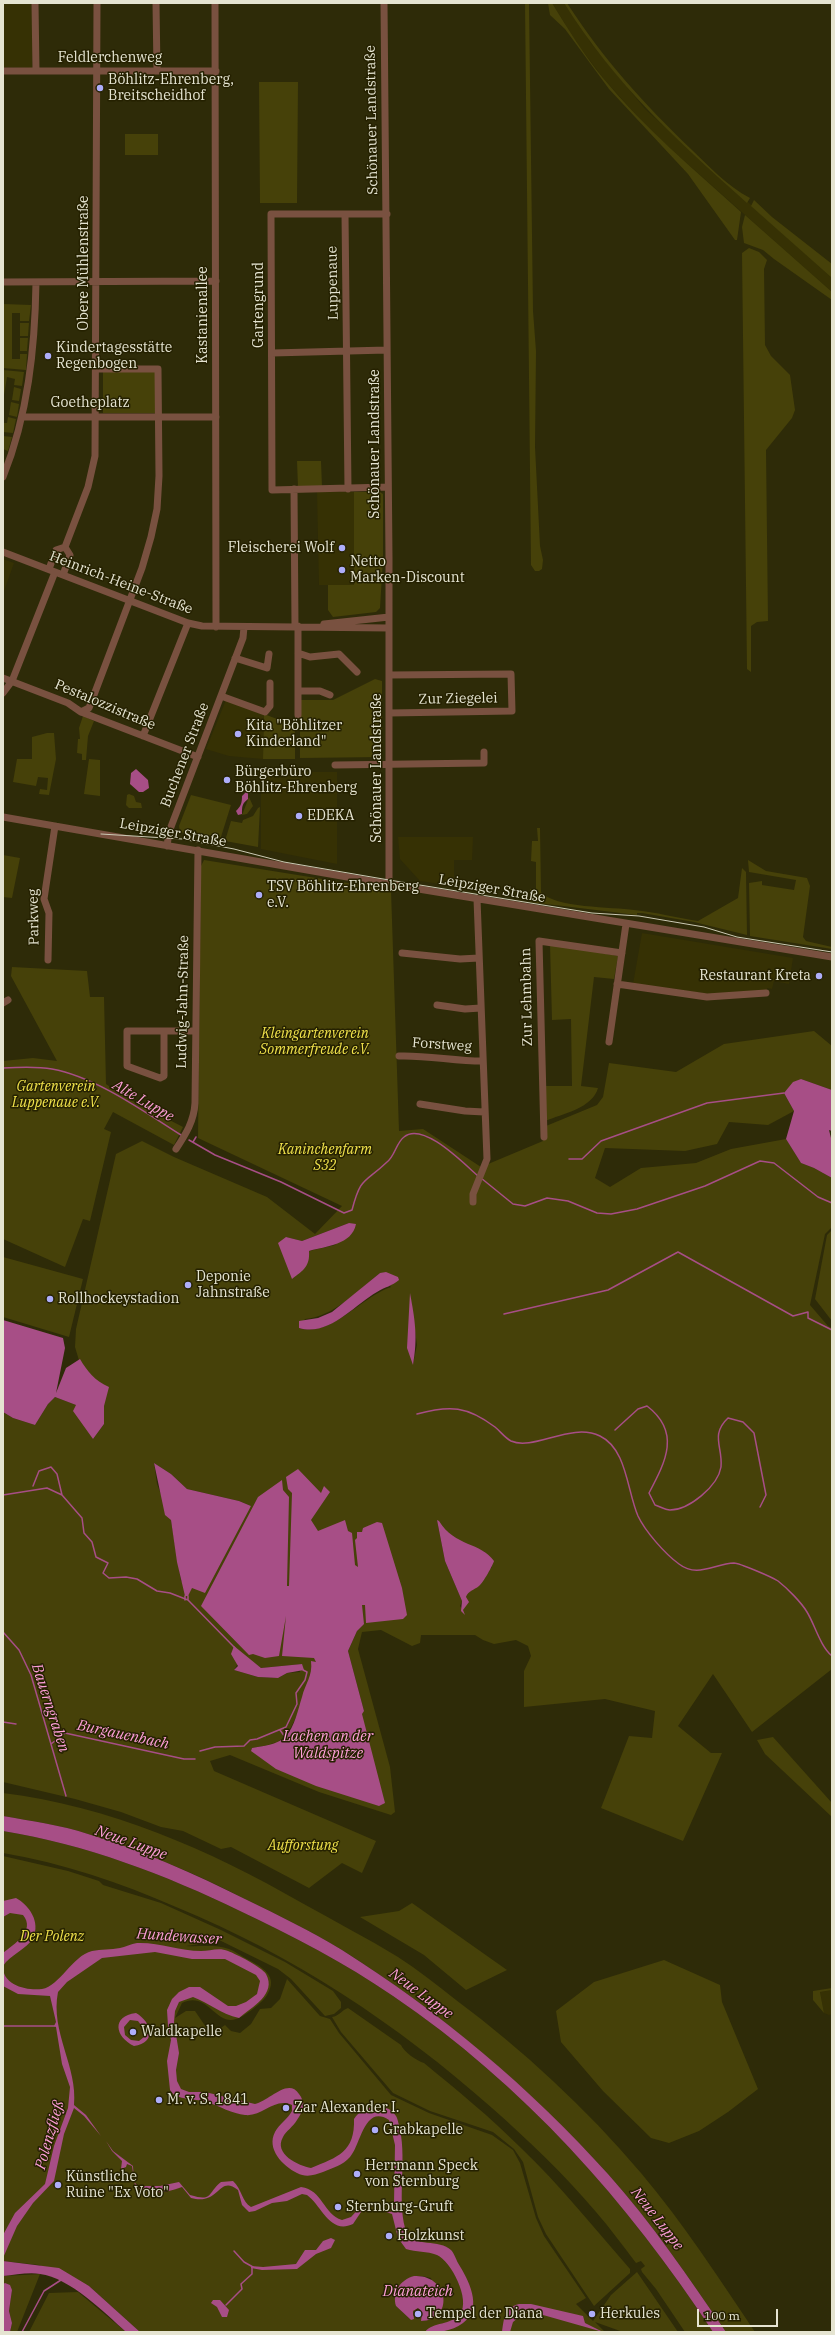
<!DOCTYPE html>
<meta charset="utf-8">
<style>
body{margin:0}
#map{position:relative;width:835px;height:2335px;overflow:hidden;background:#2e2b08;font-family:"IBM Plex Serif",serif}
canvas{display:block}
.frame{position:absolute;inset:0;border:4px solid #e5e4d1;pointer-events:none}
.scale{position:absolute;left:697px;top:2309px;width:81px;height:18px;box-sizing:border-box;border:2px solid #e5e4d1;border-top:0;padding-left:5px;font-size:12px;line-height:14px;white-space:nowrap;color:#e5e4d1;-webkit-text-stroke:3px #252100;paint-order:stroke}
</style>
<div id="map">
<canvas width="835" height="2335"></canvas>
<div class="frame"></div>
<div class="scale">100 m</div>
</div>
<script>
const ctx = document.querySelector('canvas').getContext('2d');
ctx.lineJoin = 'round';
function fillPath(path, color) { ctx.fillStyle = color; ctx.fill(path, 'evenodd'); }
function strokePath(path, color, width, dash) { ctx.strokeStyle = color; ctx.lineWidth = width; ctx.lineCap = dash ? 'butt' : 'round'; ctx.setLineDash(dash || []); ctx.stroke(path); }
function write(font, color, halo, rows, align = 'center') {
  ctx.font = font + ' "IBM Plex Serif",serif'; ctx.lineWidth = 3; ctx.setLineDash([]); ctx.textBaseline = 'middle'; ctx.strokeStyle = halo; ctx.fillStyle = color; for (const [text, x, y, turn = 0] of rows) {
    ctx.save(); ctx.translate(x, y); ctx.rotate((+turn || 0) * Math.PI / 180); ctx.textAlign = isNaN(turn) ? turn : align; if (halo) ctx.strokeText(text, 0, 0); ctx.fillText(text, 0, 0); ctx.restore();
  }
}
const built = new Path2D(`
 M3,3H33L32,68L3,67Z
 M552,3H564L591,43L645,109L832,278V292L665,144L635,114L603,78L578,45Z
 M317,491L354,492V585H319Z
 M3,559L14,563L3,594Z
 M226,700L264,714L263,759L229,756L206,749Z
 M261,772H337V864L261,849Z
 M398,837H473L472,860H454V886L420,881L400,859Z
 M642,933L793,958L789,984L774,981L772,989L767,988V991L709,994L633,984Z
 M832,1990V2014L829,2015L824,2013L820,1992Z`);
const green = new Path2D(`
 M525,3H529L533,311L536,351L535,447L540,546L543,560L542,569L539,571H535L531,565Z
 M548,3H552C568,29 584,55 603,78C644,128 694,169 741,212L737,240H735L688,174L609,89L565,29L550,15Z
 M564,3H567C604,60 643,103 692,150C710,167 727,186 750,198L747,203C676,139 616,86 564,3Z
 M259,82H298L297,203H260Z
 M125,134H158V155H125Z
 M754,200L772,217L832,264V278L751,206Z
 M745,215L832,292V300L774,259L763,250L744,243L742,227Z
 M749,248L759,252L767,260L764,269L765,345L771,356L790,375L795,410L792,418L766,450L768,621L757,622L751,626V672L747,669L742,253Z
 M3,304L31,305L29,321H20V313H12V359H20V354H27L26,370L3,368Z
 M20,323H29L28,336H20Z
 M20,338H28L27,351H20Z
 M3,370L24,372L22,386L14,385L15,379L7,377L3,401Z
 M103,370L156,371L155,413H103Z
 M14,387L21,389L19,401L12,400Z
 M11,402L19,404L17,417L9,415Z
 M8,417L16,419L13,433L3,432V423H7Z
 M3,436L12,437L8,451L3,449Z
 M297,461H321L322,487H298Z
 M354,492H380L383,494V559L380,608L376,612L333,617L328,610V585H354Z
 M375,679L382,681V757L300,758V700H333Z
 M264,714L295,726V759H263Z
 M83,716L94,721L88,736L86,760H82V754L77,753L78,739H80L79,728Z
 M47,733H54L56,759L49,795L39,794L40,789L47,790L48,778L38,777L36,786L13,782L17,759H32V737Z
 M89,759L100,760V796L84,794Z
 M129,794L134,796L136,802L141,803L142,808H129L126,805L127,795Z
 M191,795L231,805L220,840L180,832L179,826Z
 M249,797L253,806L247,814L242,815Z
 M260,807L258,847L225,841L231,821L242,823L243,820L253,816L258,808Z
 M537,828H540L541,892C554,908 613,907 634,910C656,912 677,918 698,921L738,898L742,868L746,872L747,935L694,922L642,913H637V915L530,902V889H536V862L531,861L532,841H538Z
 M3,855L20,858L12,898L3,897Z
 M204,860L391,890L399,1131L423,1129L481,1167L543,1141L546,1126L597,1105L603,1097L609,1063L676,1072L724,1044L814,1031L832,1046V1090L801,1079L784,1093L794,1111L768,1125L729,1122L717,1144L685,1151L605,1148L595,1178L610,1187L641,1168L696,1163L731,1149L786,1139L801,1163L814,1168L832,1178V1227L825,1234L810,1305L828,1326L832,1328V1669L752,1732L713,1674L678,1726L711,1753H722L683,1841L601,1808L629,1736L652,1738L655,1711L605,1699L524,1707V1671L531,1656L528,1646L516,1640L494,1644L483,1640L475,1635H421L420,1643L412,1646L381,1630L362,1632L358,1649L390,1767L395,1812L391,1815L319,1792L230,1755L210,1761L214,1771L376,1841L362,1873L342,1863L309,1888L231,1847L221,1849L183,1831L161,1827L121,1812L75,1799L3,1782V1412L13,1418L35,1425L48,1404L55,1397L76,1405L93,1439L104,1424V1406L93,1407L75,1347L76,1329L116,1154L142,1141L174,1157L267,1197L315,1234L342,1206L198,1138L201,866ZM349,1223L335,1245L309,1251L286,1237L302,1241ZM380,1273L391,1287C362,1296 331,1338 299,1328L305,1319C335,1316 357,1291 380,1273ZM410,1294L417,1345L413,1364ZM154,1463L171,1474L187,1489L239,1501L251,1506L192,1588L181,1581L171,1520L157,1484ZM437,1520L446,1533L468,1546L485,1552L492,1567C481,1578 483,1584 467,1593L463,1610L460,1606L462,1601L445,1561ZM296,1552L364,1623L357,1631L348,1651L364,1711L251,1751L252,1748C263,1746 276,1745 284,1737C295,1728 313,1674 320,1658L285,1613ZM243,1655L261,1668L302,1664L300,1672L287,1673L278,1678L258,1677L234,1670Z
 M748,860L766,871L807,878L810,886L803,937L806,941L832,947V949L750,936L749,883L762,881V885L794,890L796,880L749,872Z
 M550,944L618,956L614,979L594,977L581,1086L598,1088C593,1108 562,1114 545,1121L544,1086H572L571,1019L552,1020Z
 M12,967L87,971L90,997H104L106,1084L123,1096L183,1127L174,1145L113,1112L104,1129L111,1132L90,1221L83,1219L65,1267L3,1239V1061L33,1058L57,1061L11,976Z
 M832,1230V1321L815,1299L827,1235Z
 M3,1257L83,1279L69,1337L3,1317Z
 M773,1737L832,1803V1817L765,1754L757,1740Z
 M3,1793C109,1806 210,1850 302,1903C334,1921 367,1938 398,1957C418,1970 437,1985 456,2000C523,2050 586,2108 641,2173C683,2223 719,2278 755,2332H726C689,2278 652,2223 608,2174C532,2090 438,2010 342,1950C311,1931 278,1915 245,1899C195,1873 142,1851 88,1834C61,1825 31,1821 3,1816Z
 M3,1831C85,1844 166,1875 240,1911C293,1936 345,1963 393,1996C524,2085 627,2201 713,2332H685L656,2289L642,2272L641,2269L645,2266L641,2261L636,2263C623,2246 610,2228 596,2212C564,2174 528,2140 492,2108C397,2024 293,1955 176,1907C121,1883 63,1863 3,1853Z
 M3,1856L68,1871L99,1881L103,1885L161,1903L221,1930L285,1962L333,1991L341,2002V2008L334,2014L325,2016L291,1979L278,1969L215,1938L207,1943L186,1946C200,1947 215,1944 229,1949C235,1951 241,1956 247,1959C262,1967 279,1976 267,1995C263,2002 244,2017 236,2019C216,2026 207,1990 182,2003L175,2018L186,2011H195L208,2030H218L225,2025L231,2031L240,2033L251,2024L260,2009L271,2008L280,1999L287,1979L320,2016L330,2019L339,2033L391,2095L429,2113L492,2135L513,2150L520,2163L536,2218L544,2236L586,2298L576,2304L593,2321L611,2295L637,2272L678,2332H623L595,2322L605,2332H140L89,2286L39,2265L3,2261ZM422,2276L431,2278L441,2310C435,2317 430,2321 421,2321L422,2312L420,2309L416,2308L413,2311L411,2320L396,2306L399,2287L411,2277Z
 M412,1903L507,1970L466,1990L424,1955L360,1917L399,1911Z
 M664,1960L720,1985L722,2002L758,2089L728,2112L699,2131L669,2143L651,2138L603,2091L561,2042L556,2011L594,1982Z
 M832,1988V1990L820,1992L824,2013L813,2000V1991Z
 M348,2008L401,2045C404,2052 417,2061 424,2063C457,2090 490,2117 520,2147C560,2185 594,2228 630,2269V2273L594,2306L546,2234L538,2217L523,2162L514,2149L493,2132L430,2111L393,2093L341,2032L332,2017C339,2016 342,2010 348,2008Z
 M40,2274L17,2332H10L12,2323L9,2311L12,2290L5,2283L3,2284V2276Z
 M78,2292L126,2332H29L49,2293Z`);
const water = new Path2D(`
 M136,769L148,780L149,788L143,792H139L130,784L131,773Z
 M248,790V799C242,804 242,806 242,814L238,815L236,811C241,806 242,803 242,796Z
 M801,1079L832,1090V1131L829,1130L832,1142V1178L814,1168L801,1163L786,1139L794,1111L784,1093L793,1082Z
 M349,1223L356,1224C352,1245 326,1246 309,1251C310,1266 304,1270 292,1279L278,1243L286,1237L302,1241Z
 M386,1272L398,1277L399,1280C392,1286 385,1287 377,1292C354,1305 329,1337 299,1328V1321L318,1318L332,1312L380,1273Z
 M410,1293C415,1320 418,1337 413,1365L407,1348Z
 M3,1320L63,1338L65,1348L56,1393L66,1368L80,1359C87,1371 95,1381 109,1387L104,1406V1424L93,1439L73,1411L76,1405L55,1397L48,1404L35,1425L13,1418L3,1412Z
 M154,1463L171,1474L187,1489L239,1501L251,1506L205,1593L192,1588L188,1596H185L177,1562L171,1520L165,1515Z
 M298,1469L321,1493L324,1486L330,1492L311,1520L318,1531L345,1520L348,1531L352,1533L355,1565L358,1567L355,1540L357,1538V1532H362L363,1528L377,1522L382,1523L402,1588L407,1615L403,1619L366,1623L365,1605H362L364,1624L357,1631L348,1651L364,1711L362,1714L385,1803L379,1806L316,1786L276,1769L251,1751L252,1748C263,1746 277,1745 285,1737C295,1727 298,1709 302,1697C305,1684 313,1676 311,1661L316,1662L314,1658L282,1656L286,1616L279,1656L265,1658L253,1654L249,1655L201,1606L258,1497L282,1480L283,1490L289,1497L287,1586H289L292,1493L288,1489L286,1477Z
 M437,1520L439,1521C455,1547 481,1542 494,1561C493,1565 483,1583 479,1586C474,1590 468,1591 466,1597L469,1602L463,1610L465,1615L461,1611L462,1601L445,1561Z
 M234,1646L261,1668L302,1664L304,1670L287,1673L278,1678L258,1677L234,1670L238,1666L231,1654Z
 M3,1816C31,1821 61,1825 88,1834C142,1850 195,1874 245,1899C278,1915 311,1931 342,1950C439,2011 532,2089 608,2174C652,2223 689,2278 726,2332H713C627,2201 524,2085 393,1996C345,1963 293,1936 240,1911C166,1875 85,1844 3,1831Z
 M16,1898C29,1905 41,1922 33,1938C27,1949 10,1955 3,1966C2,1985 27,1991 42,1989C60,1986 72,1956 92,1951C101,1949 111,1950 120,1948C125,1947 131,1944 137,1943C158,1942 180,1951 201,1951C210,1951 219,1947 228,1951C236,1954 262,1967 266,1974C277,1994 252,2007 239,2018C221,2014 209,2003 193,1997L179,2002L175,2011L174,2022L179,2053L176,2070L177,2081L181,2089L189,2092H205L255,2104C268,2102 288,2077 299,2094C302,2098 303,2101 304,2106C302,2111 300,2116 297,2120C293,2127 286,2131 283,2137C273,2154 299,2166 311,2168C338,2157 355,2152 354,2119C359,2111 366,2108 374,2107C383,2106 391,2108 396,2116C398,2119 399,2126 400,2130C407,2161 396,2207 407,2233C413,2247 440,2239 451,2250C454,2253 456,2259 458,2263C468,2279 484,2308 463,2323C451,2332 438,2332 425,2332C432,2322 452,2325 460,2314C471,2300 451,2261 437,2255C427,2251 416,2252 406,2249L398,2238L392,2214L377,2209L391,2212L394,2203L395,2145L389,2120C364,2104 361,2145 350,2157C343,2165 333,2168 323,2172C315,2175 306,2178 297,2173C283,2166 266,2149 275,2132C279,2124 288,2119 292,2111V2105C274,2097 263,2117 245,2115C233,2114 219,2106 207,2102C196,2099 184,2100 174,2095L170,2090L167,2061L171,2040L168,2026L167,2010L172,1999L179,1992L189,1987H200L228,2006H236L246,2002L257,1994L260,1981L256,1975L225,1959H192L155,1952L102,1958L67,1982L58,1992C50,2032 78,2067 74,2105L86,2115L101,2136L84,2116L74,2108L64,2134L54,2181L33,2203L17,2226L3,2258V2235L15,2213L45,2184L54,2146L68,2108L70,2087L62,2064L56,2027L54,2026L56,2022L50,1996L18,1994L3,1986V1953C14,1944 36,1931 23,1915L10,1913L3,1917V1901Z
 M136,2013C152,2022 157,2043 134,2046C115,2037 111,2016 136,2013ZM130,2020L138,2021L144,2029V2037L139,2041L131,2040L125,2035L124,2027Z
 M106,2141L113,2151L133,2166L134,2182L138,2186H160L179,2182L190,2195C214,2202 207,2193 221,2182L233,2181C242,2189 242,2202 251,2207L301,2187C323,2190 323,2214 342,2220L351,2217L363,2204L373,2206L361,2212L353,2224C330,2235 322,2206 307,2195L302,2194L287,2201L272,2203L255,2211L249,2212L242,2205L238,2190C218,2174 220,2206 191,2198L182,2187C165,2193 151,2196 135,2186L132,2166L127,2164L126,2167L121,2169L122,2161L112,2151Z
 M331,2238L335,2240L331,2248L316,2254L297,2269L262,2270L251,2268V2266L263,2267L296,2264L305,2250H316L323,2241Z
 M3,2261L59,2268L89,2286L140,2332H126C104,2312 70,2278 40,2274C29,2272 15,2275 3,2276Z
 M414,2276C449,2274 455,2320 421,2321L422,2312L418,2308L413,2311L414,2319L411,2320L396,2306C392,2292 400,2280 414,2276Z
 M5,2283L10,2285L12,2290L9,2311L12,2323L10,2332H3V2284Z
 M213,2300H220L229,2310L227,2317H222L217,2307L211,2303Z
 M519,2304H531L583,2316L585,2323L603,2332L536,2313H524L513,2322L510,2332H502C504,2319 504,2308 519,2304Z`);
const stream = new Path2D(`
 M3,1068C19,1067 36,1066 52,1069C96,1077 143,1111 181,1135
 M189,1140L215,1155L281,1182L344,1213L352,1210C361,1176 364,1184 387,1162C395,1156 396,1143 404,1137C423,1121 464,1164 478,1176
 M193,1142L196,1137
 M569,1159H582L601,1141L707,1103L784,1093
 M481,1178L513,1204L525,1206L547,1198L568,1201L597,1213L611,1214L637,1209L705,1186L760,1161L774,1163L818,1197L832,1203
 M504,1314L608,1290L678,1252L793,1316L808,1312V1318L832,1330
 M417,1414C450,1405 467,1406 495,1427C500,1431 505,1438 511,1441C534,1451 571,1422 600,1436C627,1449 627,1491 638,1516C645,1531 665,1554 679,1564C697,1578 714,1564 734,1563C739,1563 772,1577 778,1581C787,1588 801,1602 807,1612C815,1625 820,1646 832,1656
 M615,1430L638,1409L647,1406C681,1432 666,1461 649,1493L655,1505C659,1506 665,1510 670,1510C689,1510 718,1486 721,1467C723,1447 710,1435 728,1418L743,1422L754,1433L766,1495L760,1507
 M33,1486L39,1471L51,1467L57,1474L62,1495
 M3,1495L47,1488L62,1495L82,1518L84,1533L92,1542L96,1557L108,1563L103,1573L109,1578L126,1577L137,1579L157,1591L170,1593L188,1600L235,1648
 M188,1596V1600
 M185,1600V1596
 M3,1632L19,1650L31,1675L66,1796
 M3,1722L16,1724
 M280,1730L285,1737
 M51,1744L65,1733L184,1759H195
 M200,1751L215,1747L244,1746L250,1740L257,1739L286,1727L297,1704L296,1693L305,1680L307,1672L303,1670
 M3,2026H55
 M234,2251L244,2262L253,2267
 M226,2305L242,2289L241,2284L252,2274V2267
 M22,2332L44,2291L61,2280`);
const minor = new Path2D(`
 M35,3L36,71
 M156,3L157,71
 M215,3L216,627
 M384,3L389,557V884
 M3,71H216
 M345,214L348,489
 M387,214H271L272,490L388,487
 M3,282L216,281
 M272,353L387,350
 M22,417H216
 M3,477C28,415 35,348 36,282
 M294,489L295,626
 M3,552L188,623L202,626L389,628
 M49,569L56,550L65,547
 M63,575L70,555L65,547L88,487L95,456L97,3
 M324,624L389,617
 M298,626V715
 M298,653L310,657L339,654L357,672
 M235,658L267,668L269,654
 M389,675L511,674L512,711L389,713
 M3,678L68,703L81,712L198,757
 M298,691H320L330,695
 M3,693L12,681L55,572
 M221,696L265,712L270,706V683
 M81,712L89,708L142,568L151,537L157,509L159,476L158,369H97
 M143,736L188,623
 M335,765L484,763V752
 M3,817L376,882L832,957
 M167,846L169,832L243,638L244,627
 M402,953L460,959L479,958
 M48,960L49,913L44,899L55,826
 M617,984L707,997L766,993
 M3,1003L8,1000
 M437,1005L465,1009L481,1008
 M164,1031V1076L160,1078L127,1066V1031H195
 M609,1042L626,924
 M399,1056C427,1055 454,1061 482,1061
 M420,1104L465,1111L484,1112
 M544,1137L539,941L622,953
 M176,1149C186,1134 194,1121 195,1103L198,850
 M473,1202V1194L487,1159L477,899`);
const tram = new Path2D(`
 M101,834L182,839L234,849L284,862L389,880L592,913L639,916L704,927L737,937L832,952`);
const markers = [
 [100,88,4,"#aeaefa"],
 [48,356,4,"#aeaefa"],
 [342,548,4,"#aeaefa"],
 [342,570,4,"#aeaefa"],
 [238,734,4,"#aeaefa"],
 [227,780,4,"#aeaefa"],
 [299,816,4,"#aeaefa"],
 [259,895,4,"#aeaefa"],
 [819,976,4,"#aeaefa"],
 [188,1285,4,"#aeaefa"],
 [50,1299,4,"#aeaefa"],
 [133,2032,4,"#aeaefa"],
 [159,2100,4,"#aeaefa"],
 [286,2108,4,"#aeaefa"],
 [375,2130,4,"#aeaefa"],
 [357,2174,4,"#aeaefa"],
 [58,2185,4,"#aeaefa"],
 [338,2207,4,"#aeaefa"],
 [389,2236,4,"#aeaefa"],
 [418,2314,4,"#aeaefa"],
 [592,2314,4,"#aeaefa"]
];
const streetNames = [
 ["Feldlerchenweg",110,58],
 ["Schönauer Landstraße",372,120,-91],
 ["Obere Mühlenstraße",84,263,-90],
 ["Luppenaue",333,283,-91],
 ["Gartengrund",259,305,-90],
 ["Kastanienallee",203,315,-90],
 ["Goetheplatz",90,403],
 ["Schönauer Landstraße",375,444,-90],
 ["Heinrich-Heine-Straße",121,583,21],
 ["Zur Ziegelei",458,699,-1],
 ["Pestalozzistraße",105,705,23],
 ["Buchener Straße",185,755,-69],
 ["Schönauer Landstraße",377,768,-90],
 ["Leipziger Straße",173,833,10],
 ["Leipziger Straße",492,889,10],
 ["Parkweg",34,917,-91],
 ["Zur Lehmbahn",527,997,-91],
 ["Ludwig-Jahn-Straße",183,1002,-89],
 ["Forstweg",442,1045,4]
];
const poiNames = [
 ["Böhlitz-Ehrenberg,",108,80],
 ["Breitscheidhof",108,96],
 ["Kindertagesstätte",56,348],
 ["Regenbogen",56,364],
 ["Fleischerei Wolf",334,548,"right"],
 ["Netto",350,562],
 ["Marken-Discount",350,578],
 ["Kita \"Böhlitzer",246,726],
 ["Kinderland\"",246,742],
 ["Bürgerbüro",235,772],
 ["Böhlitz-Ehrenberg",235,788],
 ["EDEKA",307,816],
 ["TSV Böhlitz-Ehrenberg",267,887],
 ["e.V.",267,903],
 ["Restaurant Kreta",811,976,"right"],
 ["Deponie",196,1277],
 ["Jahnstraße",196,1293],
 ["Rollhockeystadion",58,1299],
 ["Waldkapelle",141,2032],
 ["M. v. S. 1841",167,2100],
 ["Zar Alexander I.",294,2108],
 ["Grabkapelle",383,2130],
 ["Herrmann Speck",365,2166],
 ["von Sternburg",365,2182],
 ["Künstliche",66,2177],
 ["Ruine \"Ex Voto\"",66,2193],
 ["Sternburg-Gruft",346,2207],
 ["Holzkunst",397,2236],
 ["Tempel der Diana",426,2314],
 ["Herkules",600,2314]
];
const parkNames = [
 ["Kleingartenverein",315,1034],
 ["Sommerfreude e.V.",315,1050],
 ["Gartenverein",56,1087],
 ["Luppenaue e.V.",56,1103],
 ["Kaninchenfarm",325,1150],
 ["S32",325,1166],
 ["Aufforstung",303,1846],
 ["Der Polenz",52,1937]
];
const waterNames = [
 ["Alte Luppe",143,1101,30],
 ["Bauerngraben",50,1708,72],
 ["Burgauenbach",123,1735,12],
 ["Lachen an der",328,1737],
 ["Waldspitze",328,1754],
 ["Neue Luppe",131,1843,20],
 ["Hundewasser",179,1937,4],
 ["Neue Luppe",421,1994,36],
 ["Polenzfließ",50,2135,-74],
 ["Neue Luppe",657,2219,52],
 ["Dianateich",418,2292]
];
fillPath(built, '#363104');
fillPath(green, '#464109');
fillPath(water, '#a74e86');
strokePath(stream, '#a74e86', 1.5);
strokePath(minor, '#795140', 7);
strokePath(tram, '#cccab5', 1);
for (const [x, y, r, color] of markers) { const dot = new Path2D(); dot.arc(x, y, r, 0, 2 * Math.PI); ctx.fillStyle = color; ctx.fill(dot); strokePath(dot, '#252100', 1.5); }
write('14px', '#e5e4d1', '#252100', streetNames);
write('14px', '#e5e4d1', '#252100', poiNames, 'left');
write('italic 14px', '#f0e24b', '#252100', parkNames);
write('italic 15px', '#fd9ed7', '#252100', waterNames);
</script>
